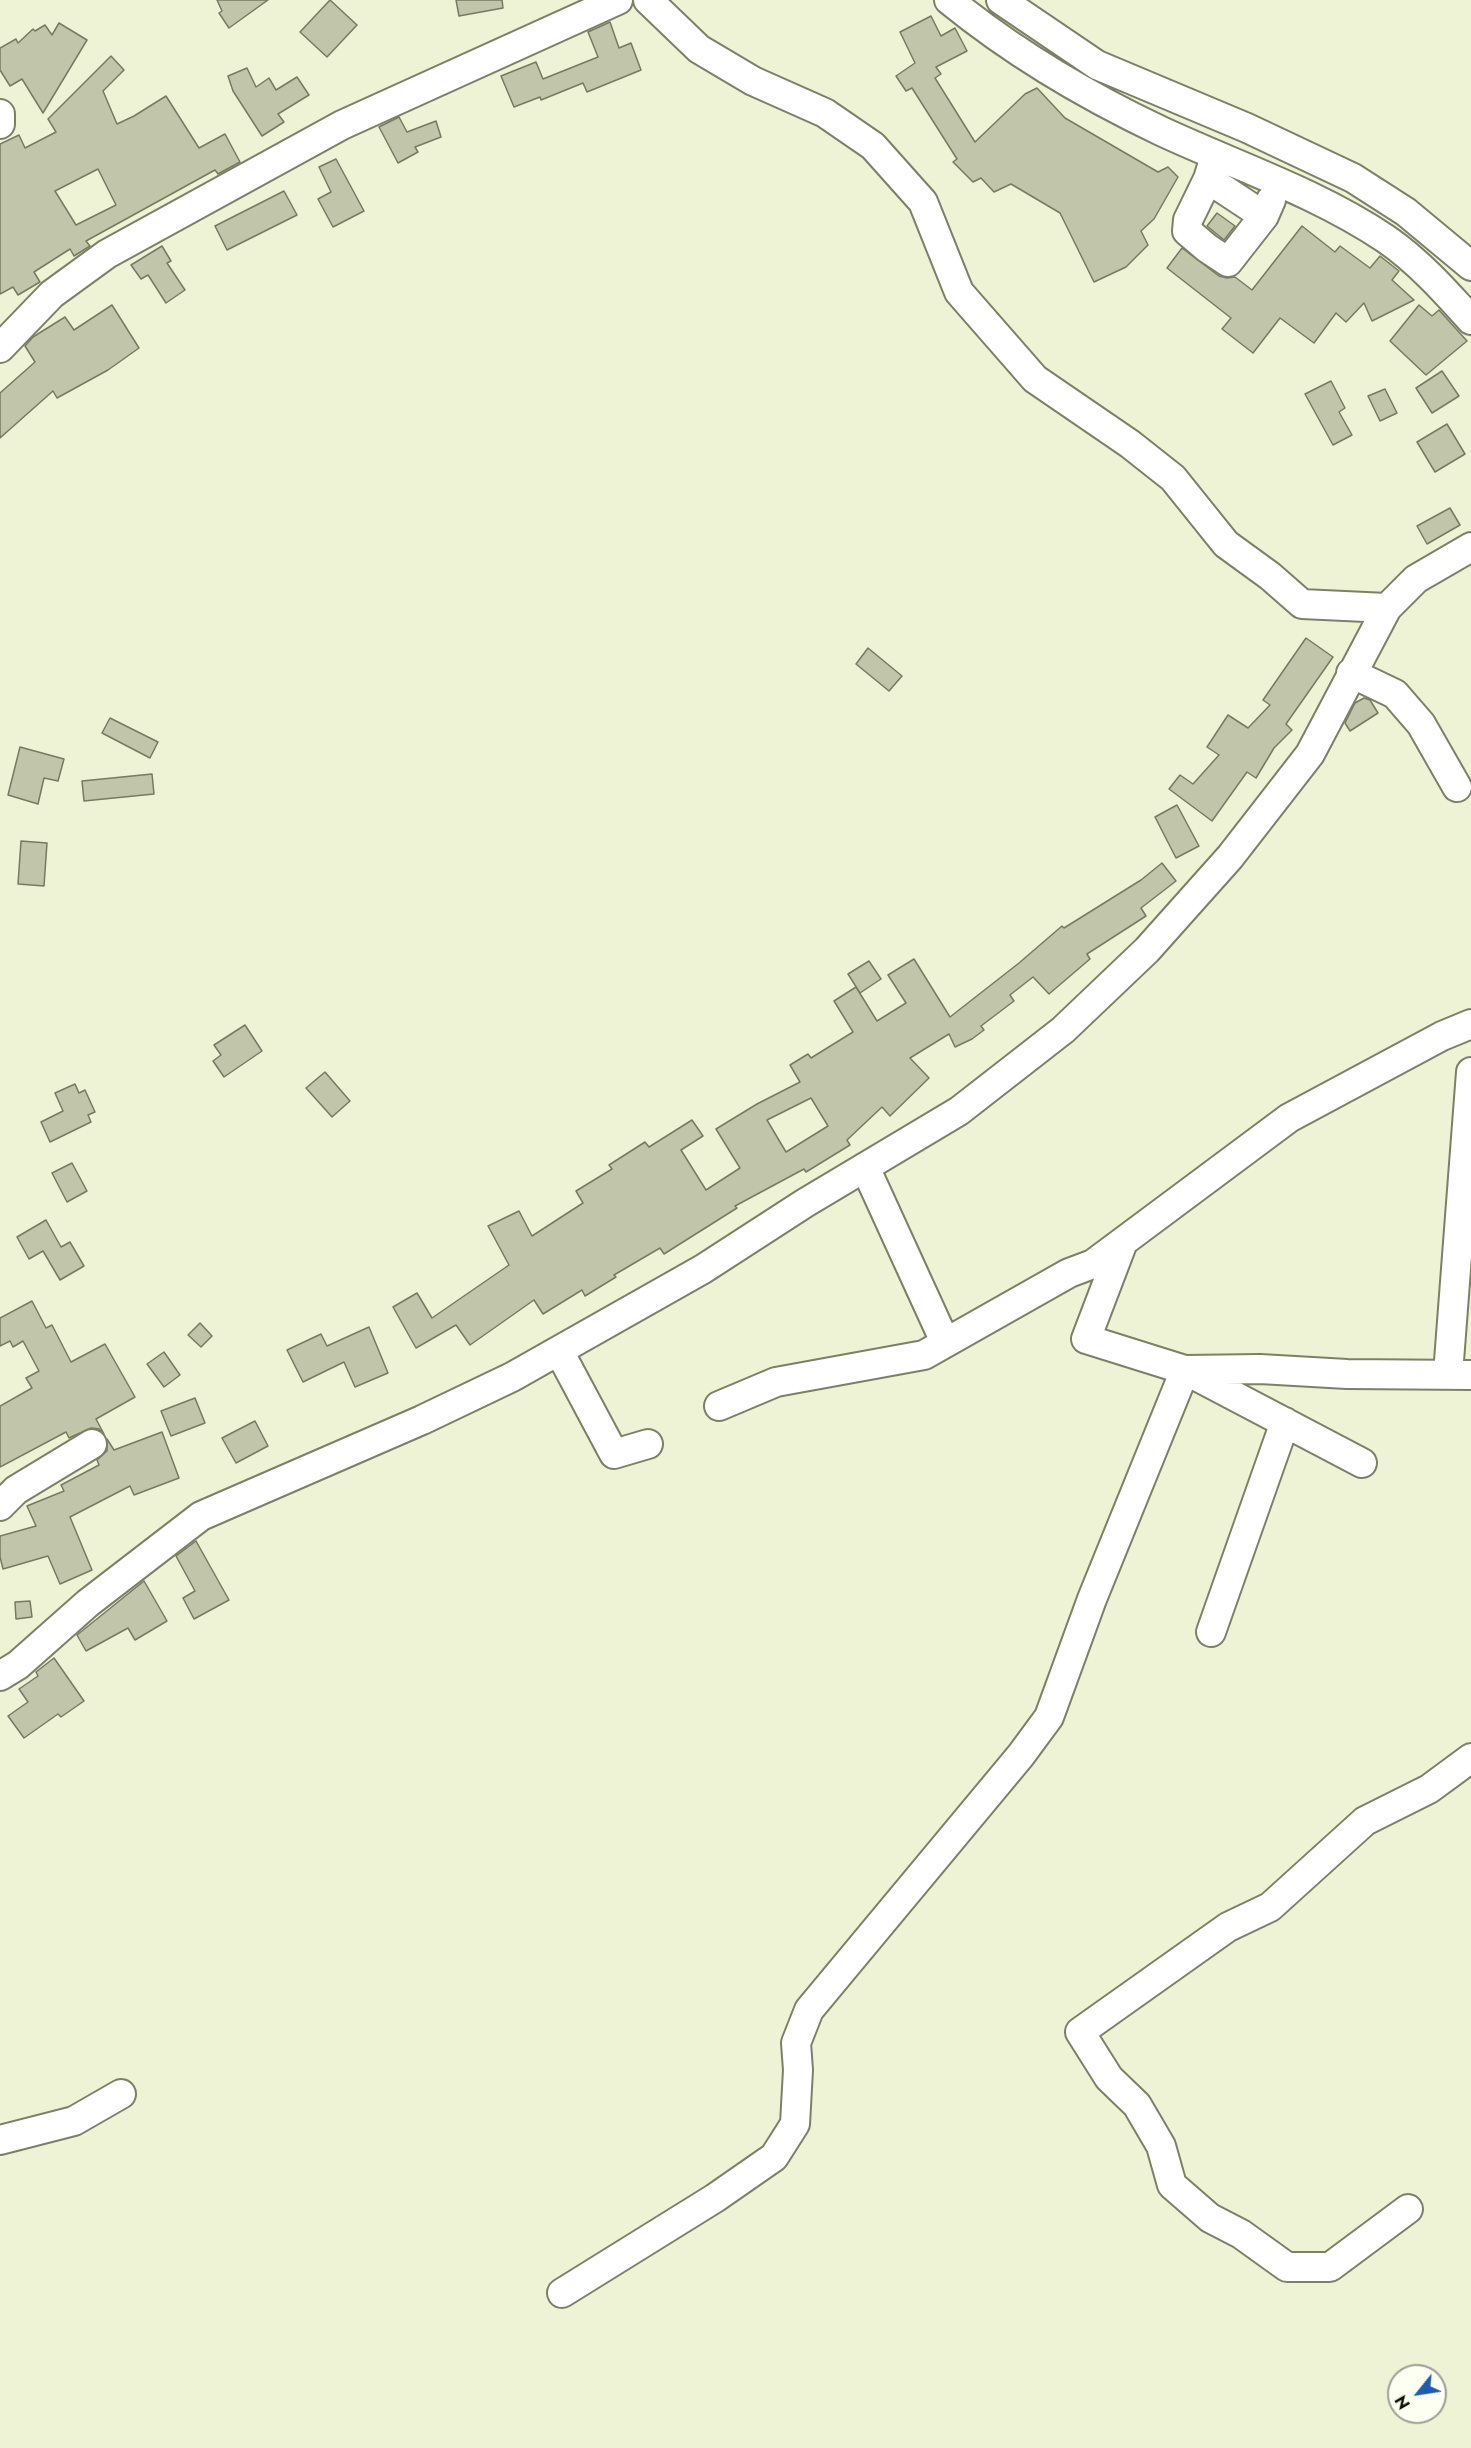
<!DOCTYPE html>
<style>
body{margin:0}
#map{position:relative;width:1471px;height:2448px;overflow:hidden;background:#eff3d6;font-family:Jost,sans-serif}
canvas{display:block}
.north{position:absolute;left:1387px;top:2364px;width:60px;height:60px;box-sizing:border-box;background:#fdfff3;border:2px solid #9d9f94;border-radius:50%;rotate:240deg;font-size:16px;font-weight:700;line-height:24px;text-align:center;color:#0d0f05}
.north::after{content:'';display:block;margin:auto;width:21px;height:27px;background:#1d5dae;clip-path:polygon(50% 0,100% 100%,50% 72%,0 100%)}
</style>
<div id="map">
<canvas width="1471" height="2448"></canvas>
<div class="north">N</div>
</div>
<script>
const ctx = document.querySelector('canvas').getContext('2d');
ctx.lineJoin = 'round';
function fillPath(path, color) { ctx.fillStyle = color; ctx.fill(path, 'evenodd'); }
function strokePath(path, color, width, dash) { ctx.strokeStyle = color; ctx.lineWidth = width; ctx.lineCap = dash ? 'butt' : 'round'; ctx.setLineDash(dash || []); ctx.stroke(path); }
const building = new Path2D(`
 M217,0H268L229,28L219,13L222,11Z
 M330,0L357,25L327,57L300,32Z
 M456,0H502L503,8L459,16Z
 M931,16L941,36L955,28L967,51L936,67L941,74L935,78L975,142L1025,94L1037,88L1065,118L1158,172L1168,167L1178,177L1154,219L1141,231L1148,245L1126,267L1094,282L1060,213L1011,184L994,192L981,178L973,182L953,162L957,159L912,88L906,91L896,76L915,63L900,32Z
 M610,22L619,48L631,43L641,70L587,92L583,83L541,100L540,97L514,107L501,76L536,62L543,79L598,57L588,32Z
 M59,23L87,40L43,113L22,79L10,86L0,70V48L16,39L18,43L33,29L35,31L45,25L52,35Z
 M111,56L124,70L103,91L117,124L134,116L166,96L199,148L225,134L240,162L218,174L215,170L86,241L90,246L74,256L70,249L34,272L40,282L18,295L13,287L0,294V144L19,135L25,148L56,132L48,119ZM98,169L116,205L76,225L55,191Z
 M247,68L256,87L269,78L276,90L297,77L309,95L278,114L284,122L262,136L233,91L228,76Z
 M399,117L407,132L436,121L441,137L415,147L418,152L398,163L379,127Z
 M336,159L364,211L333,227L318,199L331,192L319,167Z
 M284,191L297,215L227,250L215,226Z
 M1217,213L1235,226L1224,240L1207,226Z
 M1302,226L1335,252L1340,246L1370,268L1380,256L1399,271L1392,280L1414,300L1372,321L1364,303L1346,322L1336,313L1314,343L1280,318L1253,353L1222,329L1231,318L1167,268L1182,248L1219,276L1227,278L1235,277L1252,290Z
 M162,246L171,261L167,263L185,290L166,303L148,275L141,279L131,265Z
 M112,305L139,348L108,370L57,398L53,391L0,438V393L35,362L25,346L33,337L65,317L74,330Z
 M1419,305L1432,316L1439,310L1467,341L1426,375L1390,341Z
 M1442,371L1459,396L1432,413L1416,388Z
 M1331,381L1345,408L1339,412L1352,435L1333,445L1305,394Z
 M1385,389L1397,413L1380,421L1368,396Z
 M1447,424L1465,454L1435,472L1417,442Z
 M1450,508L1460,525L1427,544L1417,526Z
 M1306,638L1333,657L1286,724L1292,730L1274,748L1256,778L1247,772L1212,821L1169,789L1180,775L1193,784L1219,755L1207,747L1228,715L1248,728L1270,705L1263,700Z
 M868,648L902,676L889,691L856,664Z
 M1364,698L1370,700L1378,713L1350,731L1345,723L1355,703Z
 M110,718L158,742L150,758L102,733Z
 M20,747L64,759L58,781L44,778L38,804L8,795Z
 M152,774L154,794L84,801L82,781Z
 M1177,805L1199,846L1176,858L1155,817Z
 M21,841L47,843L44,886L18,884Z
 M1162,863L1176,881L1141,908L1146,916L1087,954L1090,959L1049,994L1033,977L1010,995L1014,1001L981,1026L984,1030L972,1039L955,1047L949,1034L910,1058L929,1078L890,1116L882,1107L847,1140L850,1145L806,1172L804,1169L735,1206L737,1208L664,1254L660,1248L614,1275L616,1277L585,1296L582,1290L543,1314L534,1300L470,1345L456,1325L416,1348L393,1307L417,1293L432,1318L509,1265L488,1226L519,1211L532,1236L583,1203L576,1191L612,1169L609,1165L645,1142L649,1147L692,1120L703,1136L681,1150L706,1190L740,1168L716,1129L757,1104L800,1082L790,1065L808,1054L811,1058L853,1032L834,1001L856,987L877,1021L906,1003L888,975L914,959L950,1017L1019,963L1062,926L1064,928L1141,880ZM811,1098L828,1126L786,1152L767,1120Z
 M869,961L881,979L860,993L848,974Z
 M245,1025L262,1051L224,1077L213,1061L221,1055L214,1045Z
 M325,1072L350,1101L332,1117L306,1088Z
 M75,1084L79,1093L85,1090L95,1112L88,1115L91,1122L50,1142L41,1122L63,1111L55,1093Z
 M72,1163L87,1191L67,1202L52,1173Z
 M46,1220L61,1247L70,1242L84,1266L60,1280L43,1251L29,1259L17,1237Z
 M32,1301L46,1328L52,1325L71,1362L105,1344L135,1397L96,1419L104,1434L99,1429L91,1428L69,1438L66,1432L0,1467V1406L32,1388L26,1378L39,1371L23,1341L13,1347L10,1341L0,1346V1318Z
 M200,1323L212,1336L201,1347L188,1335Z
 M369,1327L388,1373L355,1387L344,1362L303,1382L287,1350L321,1334L327,1346Z
 M164,1352L180,1375L164,1387L147,1364Z
 M195,1398L205,1423L171,1436L161,1411Z
 M255,1421L268,1446L236,1463L222,1438Z
 M162,1432L179,1478L134,1495L130,1486L70,1517L92,1570L60,1584L48,1556L3,1569L0,1557V1536L36,1526L27,1506L64,1491L61,1485L99,1465L97,1460L107,1451V1439L114,1450Z
 M196,1541L229,1600L194,1619L183,1598L195,1591L176,1556Z
 M144,1581L167,1621L135,1640L128,1628L86,1651L77,1635Z
 M30,1601L32,1617L16,1619L15,1602Z
 M54,1658L84,1701L61,1717L58,1714L24,1738L8,1716L28,1702L19,1689L38,1676L36,1672Z`);
const minor = new Path2D(`
 M648,0L699,49L753,81L825,113L873,146L923,202L959,292L1035,379L1130,444L1173,478L1226,544L1270,576L1302,604L1387,608
 M949,0C1014,53 1085,95 1161,131C1236,166 1316,192 1386,239C1418,261 1445,291 1471,320
 M1001,0L1097,65L1247,128L1353,178L1406,212L1471,266
 M0,114V124
 M1213,163L1208,179L1264,216L1271,200
 M1208,179L1188,220L1187,231L1207,248L1228,262L1264,216
 M0,348L52,294L107,254L342,125L618,0
 M1351,673L1395,694L1421,724L1457,787
 M865,1167L945,1342
 M1123,1242L1086,1339L1185,1370L1260,1369L1347,1374L1471,1375
 M559,1351L614,1454L648,1444
 M1448,1374L1471,1072
 M719,1406L776,1382L924,1355L1069,1273L1093,1264L1289,1118L1442,1036L1471,1024
 M0,1506L16,1490L92,1444
 M1211,1632L1285,1422
 M0,1676L18,1665L88,1603L201,1516L422,1420L512,1377L703,1269L805,1203L959,1111L1063,1030L1147,950L1230,857L1310,754L1387,608L1416,579L1471,547
 M0,2140L74,2121L121,2094
 M1408,2209L1330,2267H1287L1241,2234L1210,2218L1172,2185L1161,2146L1137,2105L1109,2078L1080,2032L1228,1927L1270,1907L1365,1821L1429,1789L1471,1758
 M562,2293L715,2198L774,2157L795,2124L798,2070L796,2043L809,2010L1021,1755L1049,1717L1092,1599L1185,1370L1362,1463`);
fillPath(building, '#c1c5a9');
strokePath(building, '#767a60', 1.5);
strokePath(minor, '#7c8066', 32);
strokePath(minor, '#fff', 28);
</script>
